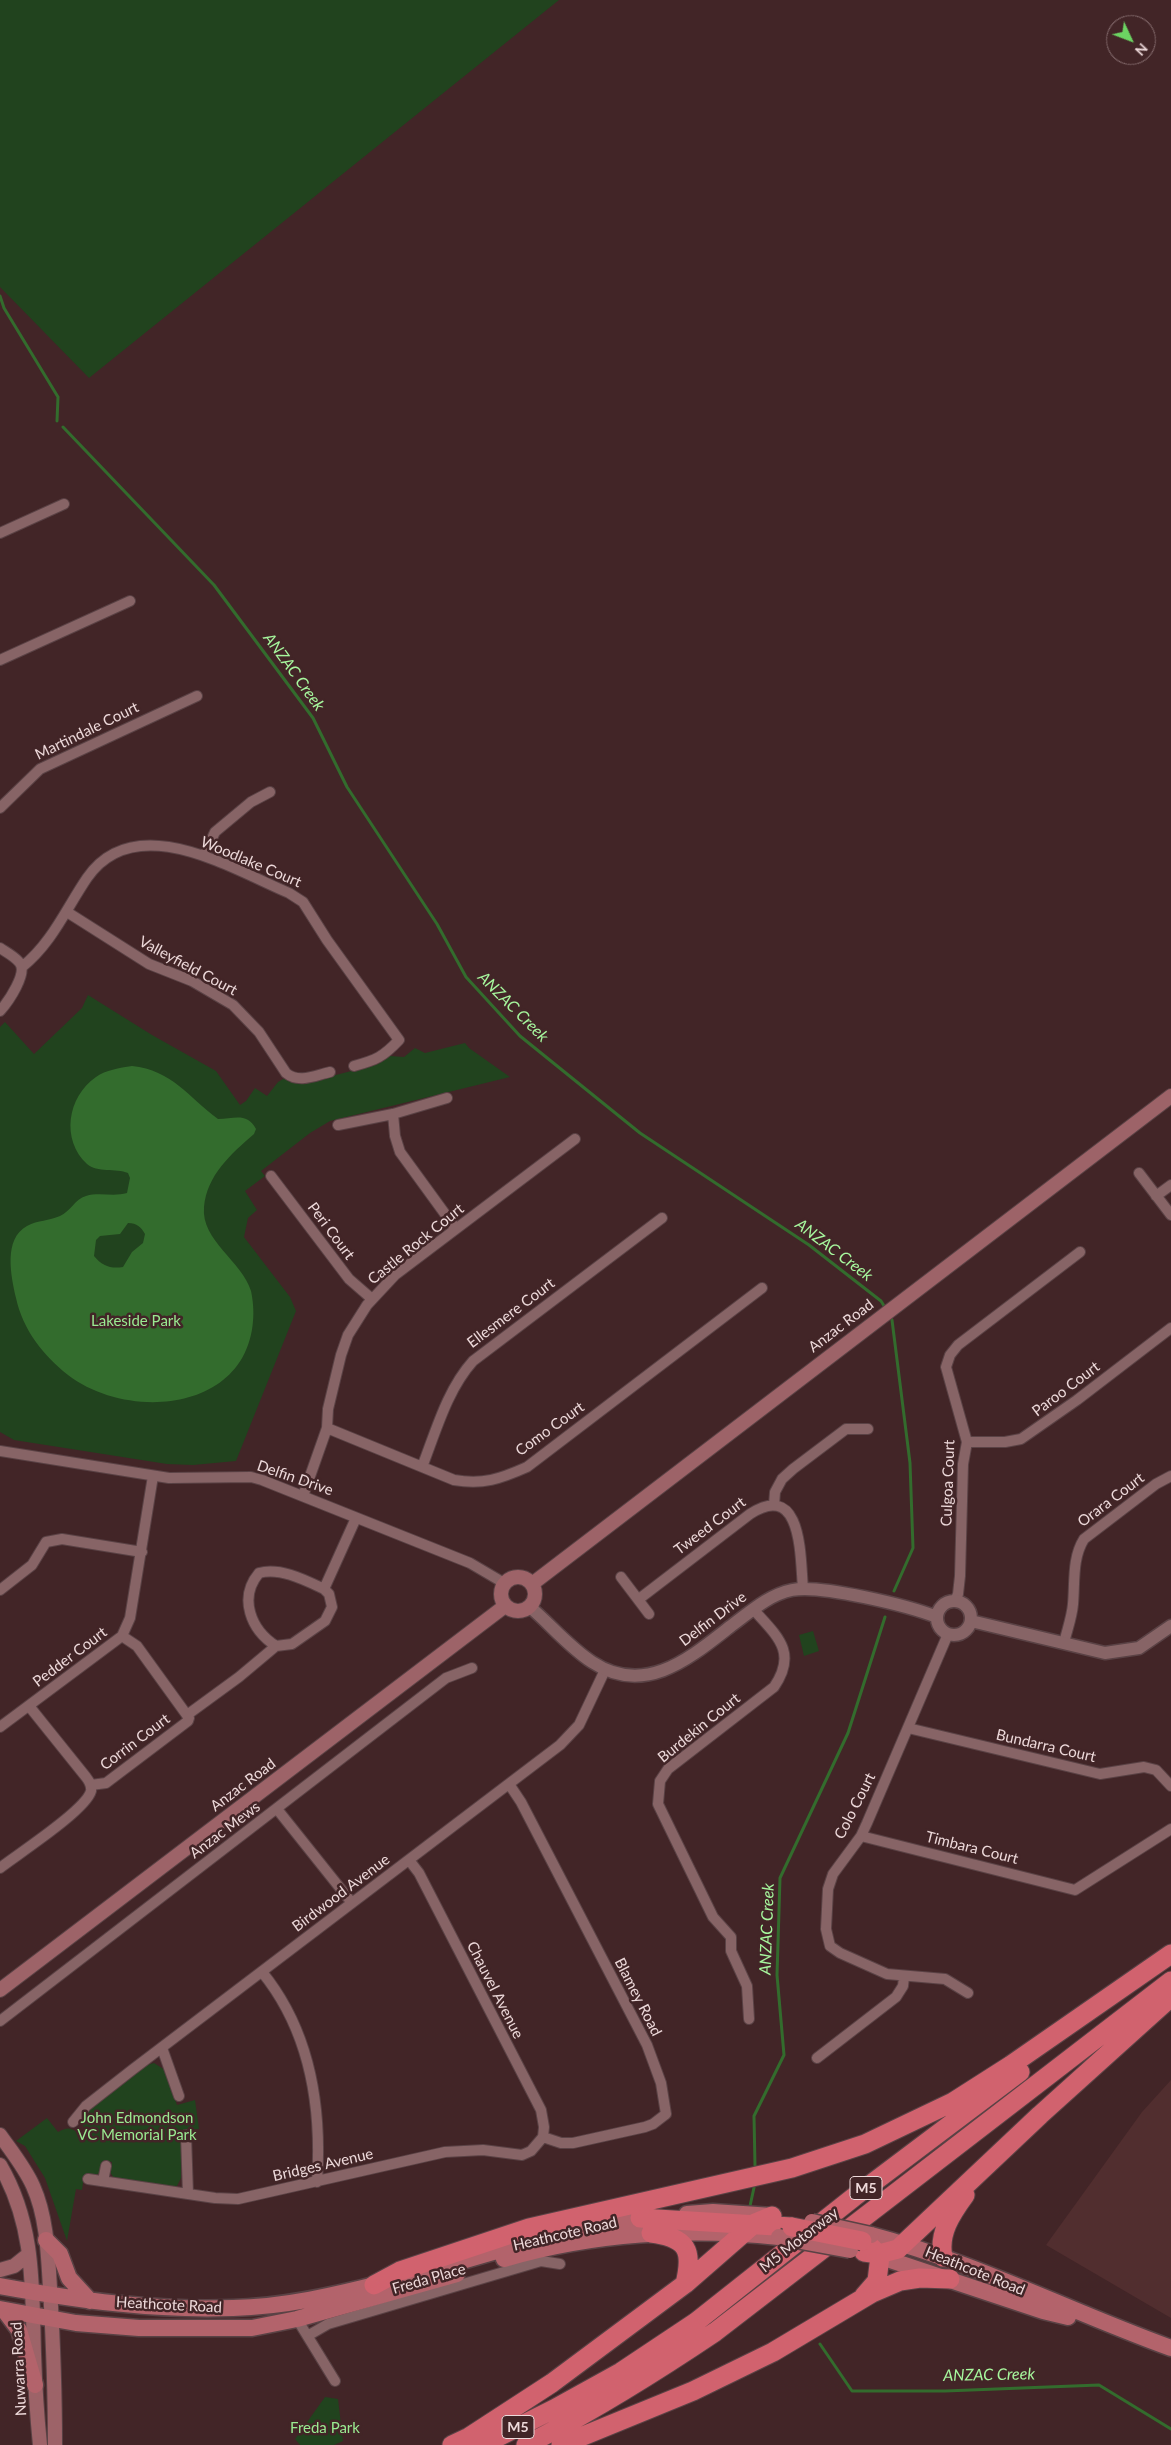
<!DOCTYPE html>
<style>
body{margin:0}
#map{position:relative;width:1171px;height:2445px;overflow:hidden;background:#422527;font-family:Lato,sans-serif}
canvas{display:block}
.north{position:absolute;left:1106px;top:15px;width:50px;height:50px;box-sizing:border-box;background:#422527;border:1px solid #866d6f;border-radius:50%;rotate:133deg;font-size:14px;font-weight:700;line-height:20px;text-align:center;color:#edd9da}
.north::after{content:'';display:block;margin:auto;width:18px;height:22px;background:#6cd362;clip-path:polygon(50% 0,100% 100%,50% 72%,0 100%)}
</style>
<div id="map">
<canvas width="1171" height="2445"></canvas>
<div class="north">N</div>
</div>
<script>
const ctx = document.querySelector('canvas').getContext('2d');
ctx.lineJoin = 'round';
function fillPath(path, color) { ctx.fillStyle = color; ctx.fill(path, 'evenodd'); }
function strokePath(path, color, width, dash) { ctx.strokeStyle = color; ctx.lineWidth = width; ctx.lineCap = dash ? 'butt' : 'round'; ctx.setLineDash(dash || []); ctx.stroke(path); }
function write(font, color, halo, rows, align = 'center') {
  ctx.font = font + ' Lato,sans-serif'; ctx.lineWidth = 5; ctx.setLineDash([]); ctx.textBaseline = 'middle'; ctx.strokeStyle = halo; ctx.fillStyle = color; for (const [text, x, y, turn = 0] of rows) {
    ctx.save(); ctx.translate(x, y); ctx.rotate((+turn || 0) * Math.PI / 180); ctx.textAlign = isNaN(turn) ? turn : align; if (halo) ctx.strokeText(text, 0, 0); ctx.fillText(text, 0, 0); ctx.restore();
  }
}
const built = new Path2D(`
 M1171,2080V2318L1046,2245L1142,2112Z`);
const green = new Path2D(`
 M0,0H559L89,378L0,287Z
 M88,995L152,1035L216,1071L240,1105L246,1101L255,1088L267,1096L278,1082L283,1079L313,1081L378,1064L390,1056L404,1057L415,1048L425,1053L465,1043L469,1048L510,1077L330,1121L310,1133L261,1171L265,1176L245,1191L257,1210L248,1218L244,1237L290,1297L296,1311L236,1461L193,1465L167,1464L14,1440L0,1432V1027L5,1022L34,1054L82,1008Z
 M813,1631L819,1651L804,1656L799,1635Z
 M154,2063L165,2070L177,2105L195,2100L199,2129L181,2131V2178L177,2186L170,2188L115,2180L110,2172L112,2162L104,2160L100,2173L92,2176H84L82,2190L76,2189L67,2241L45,2178L25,2146L16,2141L47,2118L58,2132C67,2127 71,2127 79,2134L85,2129L81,2123L84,2114L147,2065Z
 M325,2397L338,2399L343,2441L334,2445H300L295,2439Z`);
const water = new Path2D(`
 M132,1066C172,1070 188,1097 218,1119C234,1119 247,1112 256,1129L254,1134C231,1154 207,1175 204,1207C201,1241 242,1261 251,1291C253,1300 254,1312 253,1321C246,1412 128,1421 68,1375C43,1355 23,1330 16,1298C11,1276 3,1239 27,1226C38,1220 49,1221 60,1216C70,1212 75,1199 86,1196C99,1192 114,1197 127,1193L130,1178L128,1173C116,1168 97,1173 87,1164C61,1140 67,1097 96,1077C106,1070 119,1068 132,1066ZM128,1223C137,1223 141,1227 145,1234L143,1243L132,1252L123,1267C111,1269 102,1266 94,1256L96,1240L100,1236L120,1234Z`);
const stream = new Path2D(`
 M0,296L4,308L58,397L57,421
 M63,427L214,585L313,718L347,787L437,924L466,977L520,1036L640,1133L809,1245L881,1301L886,1309
 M889,1315L892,1320L910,1463L913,1548L894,1591
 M755,2166L754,2116L784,2055L777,1975L780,1878L848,1733L885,1617
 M750,2206L755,2183
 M820,2344L852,2391H945L1099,2385L1171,2429`);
const minor = new Path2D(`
 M0,533L64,504
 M0,660L130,601
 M0,808L40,769L197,696
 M204,856L215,832L251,802L270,792
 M67,912L149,964L192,981L233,1005L259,1032L286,1073C299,1084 316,1075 330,1072
 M0,948C6,952 14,956 19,962C29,972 8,1002 0,1011
 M22,967C52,943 66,909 87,878C135,808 232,869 289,893L303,902L327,940L399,1040C383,1057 376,1060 354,1066
 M393,1114L395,1136L400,1152L456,1229
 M338,1125L393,1114L447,1098
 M1139,1173L1171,1215
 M271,1176L349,1279L372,1299
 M1156,1196L1171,1185
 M327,1428L454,1480C483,1485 500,1479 527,1467L762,1288
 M967,1442H1005L1021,1439L1077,1400L1171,1328
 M0,1451L169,1478L251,1477L262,1480L470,1563L504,1583
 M422,1467C436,1431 447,1390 473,1361L662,1218
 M303,1496L327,1428L328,1409L341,1355L348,1335L367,1305L395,1275L575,1139
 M774,1505L775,1492L782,1479L793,1469L846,1429H868
 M621,1577L649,1614
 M324,1589C305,1580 280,1567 259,1573C238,1598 251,1630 276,1646L292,1644L325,1621L332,1607L329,1594L324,1589L356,1518
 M0,1590L32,1565L46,1542L62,1539L142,1552
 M639,1599L750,1514C803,1480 800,1557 803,1588
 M955,1601L958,1594L960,1576L963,1464L967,1442L946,1367L950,1355L958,1345L1080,1252
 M948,1634L867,1823L861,1836L833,1874L828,1889L826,1929L830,1946L840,1953L887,1974L945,1979L968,1993
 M1064,1643C1067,1630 1072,1617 1073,1604C1075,1582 1072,1558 1084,1539L1156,1484L1171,1476
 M187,1715L239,1677L276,1646
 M0,1727L122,1636L130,1618L153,1476
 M908,1728L1100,1774L1144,1767L1156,1770L1171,1786
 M509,1784L521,1802L647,2045L661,2083L666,2114L653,2124L645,2127L573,2143H561L543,2137
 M91,1785L106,1783L188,1721L189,1718L137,1646L122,1636
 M277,1809L352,1903
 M861,1836L1075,1890L1171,1829
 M409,1860L419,1873L541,2110L544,2127L543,2137
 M0,1868C18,1854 86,1810 91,1791C92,1785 89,1781 86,1777L29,1706
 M262,1972C311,2032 322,2107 317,2182
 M749,2019L747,1986L731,1951V1937L713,1917L658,1804L660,1781L668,1769L774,1687C798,1652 777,1636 753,1609
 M0,2021L446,1678L472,1668
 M162,2048L179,2096
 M817,2058L896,1997L903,1986L904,1977
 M73,2122L86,2106L132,2070L560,1745L579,1725L605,1670
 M186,2135L188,2194
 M88,2179L215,2198L238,2199L445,2152L483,2150L522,2155L531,2151L543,2137
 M103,2181L106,2166
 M297,2319L335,2381
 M309,2335L328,2324L541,2261L560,2264`);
const tertiary = new Path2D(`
 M937 1618a17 17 0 1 1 34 0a17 17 0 1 1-34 0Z
 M530,1607C550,1624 569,1647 592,1662C645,1697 690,1658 731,1626C750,1612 768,1595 792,1590C820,1584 909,1606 937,1617
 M971,1621L1105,1653L1139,1648L1171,1626`);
const secondary = new Path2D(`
 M501 1594a17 17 0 1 1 34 0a17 17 0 1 1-34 0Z
 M532,1584L1171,1096
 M0,1990L505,1606
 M0,2135C12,2152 25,2168 33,2186C47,2217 48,2255 50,2288C53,2340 55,2393 55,2445
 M0,2165C35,2225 32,2287 34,2354C35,2384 37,2415 40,2445
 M0,2270L14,2266L29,2254`);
const primary = new Path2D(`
 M687,2214L713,2212L772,2216
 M871,2235C974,2262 1071,2312 1171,2348
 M46,2240L60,2254L69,2278L90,2301
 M872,2254L1043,2311L1068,2317
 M504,2259C592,2233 688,2227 779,2237
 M410,2276L576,2228L653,2217
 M0,2286C77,2300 155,2311 233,2308C284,2307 337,2295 386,2282
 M0,2309L76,2323L139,2328H252L297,2319L457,2274
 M4,2310L19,2330L35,2385`);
const motorway = new Path2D(`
 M640,2218L792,2227
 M651,2233C688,2238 693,2250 685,2284
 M864,2252L879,2254L898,2249L1040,2115L1171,1997
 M943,2257C938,2234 951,2214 965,2195
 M374,2285L400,2271L529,2228L792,2168L865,2144L953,2102L1011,2065L1171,1954
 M864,2296L877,2281L880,2256L871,2247
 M452,2445L469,2437L552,2383L685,2284L755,2223L772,2216
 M482,2445L554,2409L621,2372L696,2322L854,2197L1020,2072
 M526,2445C592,2412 654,2373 715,2332L1171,1981
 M561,2445L693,2391L773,2352L872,2293L900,2281L920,2278L950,2279`);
const primaryBridge = new Path2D(`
 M812,2222L871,2235
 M779,2237L850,2250`);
const motorwayBridge = new Path2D(`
 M792,2227L862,2241`);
const shields = [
 [866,2188,32],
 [518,2427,32]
];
const shieldNames = [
 ["M5",866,2188],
 ["M5",518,2427]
];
const streetNames = [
 ["Martindale Court",87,731,-26],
 ["Woodlake Court",251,862,23],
 ["Valleyfield Court",188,966,28],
 ["Peri Court",331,1231,53],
 ["Castle Rock Court",416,1244,-39],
 ["Ellesmere Court",511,1313,-37],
 ["Anzac Road",841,1326,-37],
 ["Paroo Court",1066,1389,-37],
 ["Como Court",550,1429,-36],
 ["Delfin Drive",295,1478,19],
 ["Culgoa Court",948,1483,-88],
 ["Orara Court",1111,1500,-37],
 ["Tweed Court",710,1526,-37],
 ["Delfin Drive",713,1619,-37],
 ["Pedder Court",70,1657,-37],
 ["Burdekin Court",699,1728,-39],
 ["Corrin Court",135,1742,-37],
 ["Bundarra Court",1046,1746,13],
 ["Anzac Road",243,1785,-37],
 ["Colo Court",855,1806,-63],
 ["Anzac Mews",225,1830,-37],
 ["Timbara Court",972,1848,14],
 ["Birdwood Avenue",341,1893,-37],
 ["Chauvel Avenue",495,1990,63],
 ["Blamey Road",638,1997,63],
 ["Bridges Avenue",323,2165,-13],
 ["Heathcote Road",565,2234,-13],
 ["M5 Motorway",799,2240,-38],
 ["Heathcote Road",975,2271,22],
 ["Freda Place",429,2279,-16],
 ["Heathcote Road",169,2305,3],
 ["Nuwarra Road",19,2369,-93]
];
const parkNames = [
 ["Lakeside Park",136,1321],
 ["John Edmondson",137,2118],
 ["VC Memorial Park",137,2135],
 ["Freda Park",325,2428]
];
const waterNames = [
 ["ANZAC Creek",294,672,54],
 ["ANZAC Creek",513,1007,45],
 ["ANZAC Creek",834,1250,37],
 ["ANZAC Creek",767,1929,-88],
 ["ANZAC Creek",989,2375,-1]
];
fillPath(built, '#512e2f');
fillPath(green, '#21431e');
fillPath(water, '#336c2d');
strokePath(stream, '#336c2d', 3);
strokePath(minor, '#5a4245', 12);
strokePath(tertiary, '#5a4245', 15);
strokePath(secondary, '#5a4245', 16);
strokePath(primary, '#5a4245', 19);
strokePath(motorway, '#5a4245', 21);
strokePath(minor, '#876466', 10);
strokePath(tertiary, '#876466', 12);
strokePath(secondary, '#9d6368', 14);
strokePath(primary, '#b3636b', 16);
strokePath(motorway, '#d1626e', 19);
strokePath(primaryBridge, '#5a4245', 19, []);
strokePath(motorwayBridge, '#5a4245', 21, []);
strokePath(primaryBridge, '#b3636b', 16);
strokePath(motorwayBridge, '#d1626e', 19);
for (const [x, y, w] of shields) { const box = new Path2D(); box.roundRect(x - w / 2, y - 11.5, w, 23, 4); ctx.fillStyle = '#422527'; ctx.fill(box); strokePath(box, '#edd9da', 1); }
write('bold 14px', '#edd9da', null, shieldNames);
write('15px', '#edd9da', '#422527', streetNames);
write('15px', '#9aea91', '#422527', parkNames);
write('italic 16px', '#a7f89e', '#422527', waterNames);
</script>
